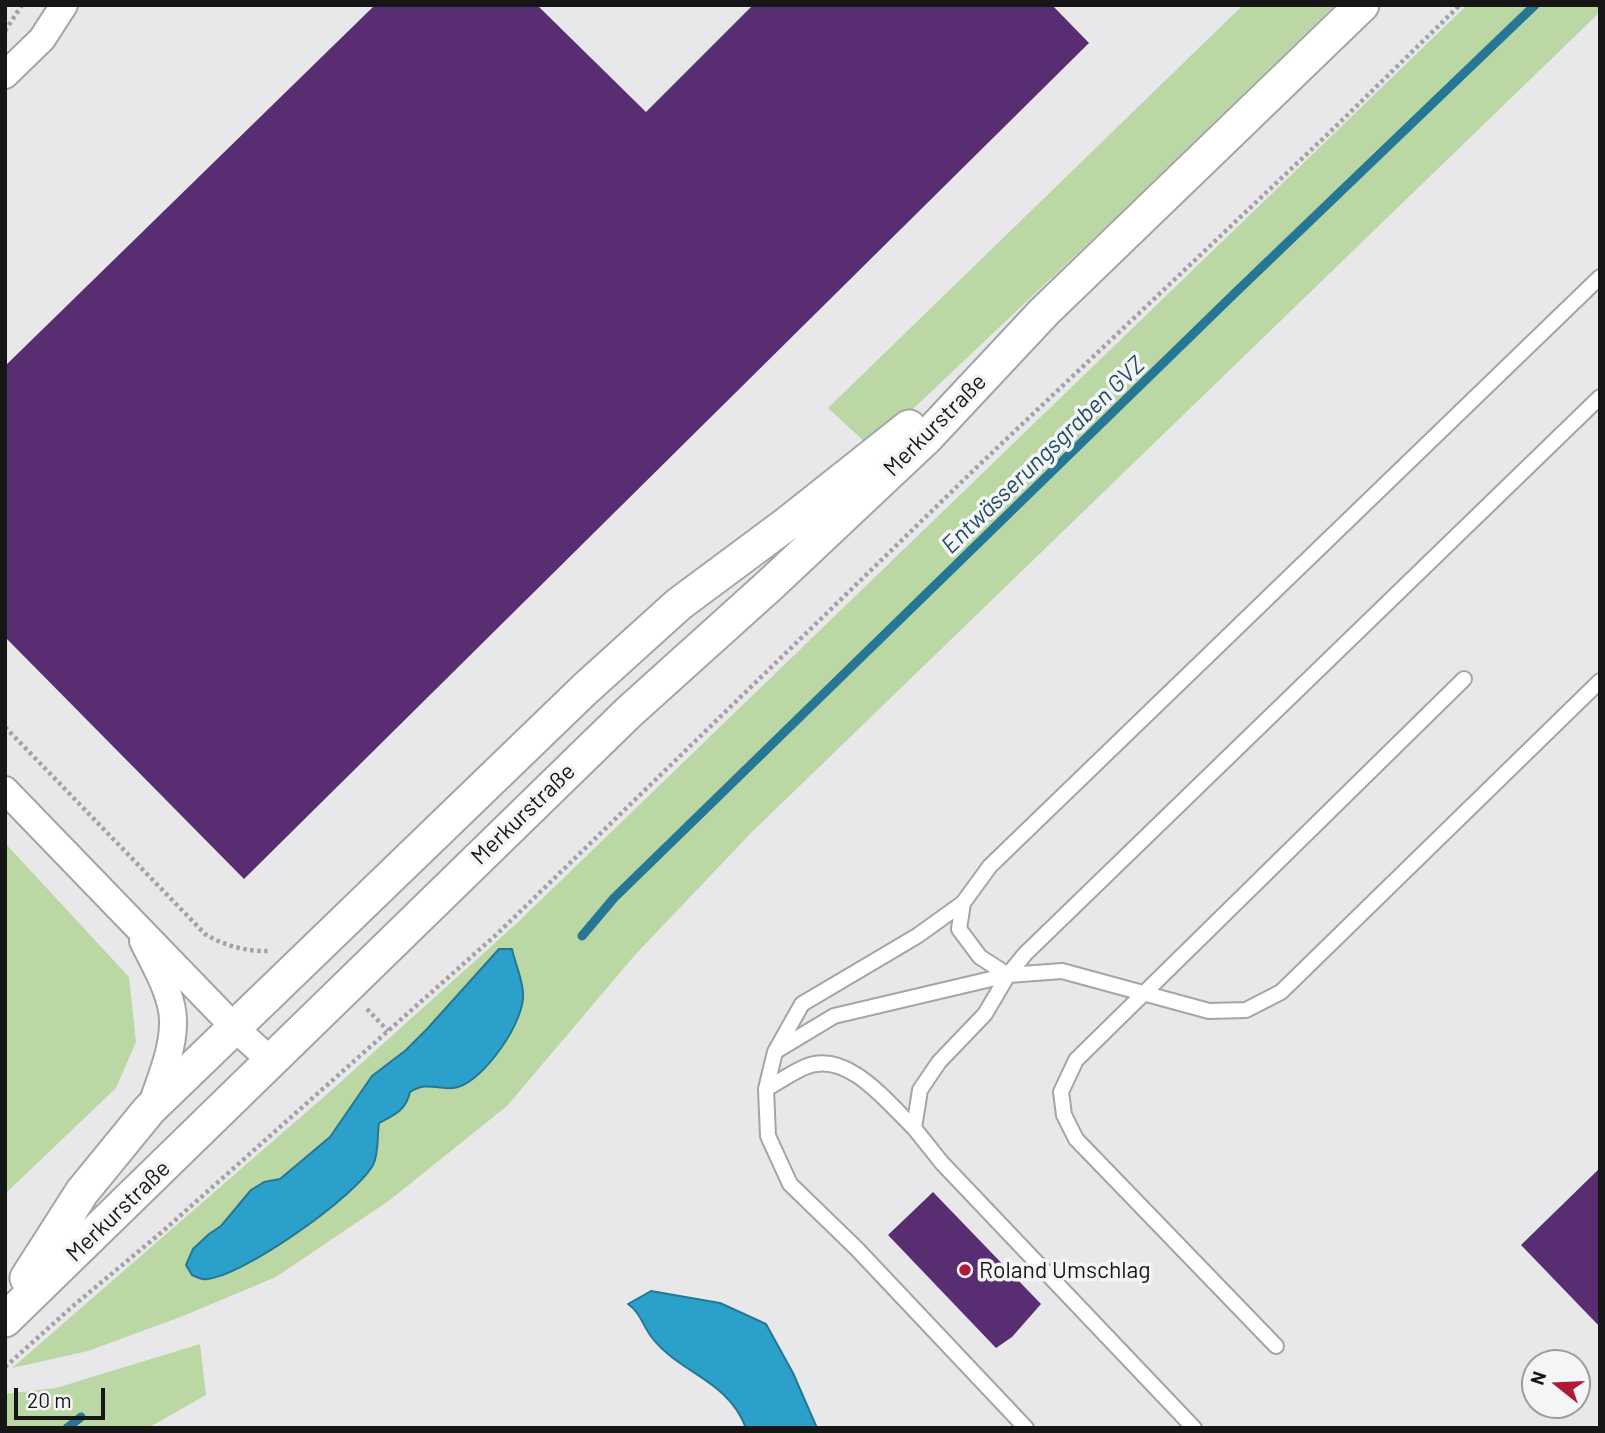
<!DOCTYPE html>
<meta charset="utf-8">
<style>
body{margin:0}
#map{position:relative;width:1605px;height:1433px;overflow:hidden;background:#e8e8eb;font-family:Barlow,sans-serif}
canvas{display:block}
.frame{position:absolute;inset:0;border:7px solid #161617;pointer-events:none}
.north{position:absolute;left:1521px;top:1349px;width:70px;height:70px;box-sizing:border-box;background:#f5f5f8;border:2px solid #9c9c9e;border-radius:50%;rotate:288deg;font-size:19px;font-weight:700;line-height:28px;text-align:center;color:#161617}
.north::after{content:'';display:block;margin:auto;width:24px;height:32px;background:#af1a3a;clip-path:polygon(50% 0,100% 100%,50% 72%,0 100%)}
.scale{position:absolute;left:14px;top:1388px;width:91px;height:32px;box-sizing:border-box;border:4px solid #161617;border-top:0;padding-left:9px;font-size:21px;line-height:24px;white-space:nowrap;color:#161617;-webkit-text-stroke:5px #f5f5f8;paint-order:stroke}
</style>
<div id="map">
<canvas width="1605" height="1433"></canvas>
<div class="frame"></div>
<div class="north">N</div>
<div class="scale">20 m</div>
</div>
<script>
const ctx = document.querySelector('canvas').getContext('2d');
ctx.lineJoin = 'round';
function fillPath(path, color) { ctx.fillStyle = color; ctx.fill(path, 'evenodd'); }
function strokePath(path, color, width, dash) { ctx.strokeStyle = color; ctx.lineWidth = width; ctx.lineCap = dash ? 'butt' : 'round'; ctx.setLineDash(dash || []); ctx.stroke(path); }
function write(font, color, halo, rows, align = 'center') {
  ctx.font = font + ' Barlow,sans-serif'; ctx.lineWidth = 7; ctx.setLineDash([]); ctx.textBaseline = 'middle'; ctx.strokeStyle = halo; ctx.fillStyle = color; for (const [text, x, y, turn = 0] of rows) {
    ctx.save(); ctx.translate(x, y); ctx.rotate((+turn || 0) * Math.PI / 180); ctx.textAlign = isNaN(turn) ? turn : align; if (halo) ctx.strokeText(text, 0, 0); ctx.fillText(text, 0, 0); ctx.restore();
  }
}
const green = new Path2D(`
 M1243,5H1335L1118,215L913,409L868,445L828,408Z
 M1467,5H1600V12L752,832L635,955L507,1106L390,1200L276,1277L183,1316L88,1351L12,1368L334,1088L517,923Z
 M5,843L129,977L136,1042L116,1088L5,1194Z
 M200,1344L206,1395L148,1428H5V1394L56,1388Z`);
const water = new Path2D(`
 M499,949H512C515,963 522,978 523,992C526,1020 485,1079 458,1087C440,1092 429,1080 410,1092C406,1110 395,1115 379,1123C377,1136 379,1154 373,1165C355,1197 243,1276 207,1279C202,1280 196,1277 192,1275L186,1265L193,1249L209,1234L221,1226L251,1190L264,1182L280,1179L330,1137L372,1076L406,1050L427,1029Z
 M651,1291L720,1303L766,1324L793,1373L817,1428H746C728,1380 681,1374 653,1339C643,1327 641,1313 628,1304Z`);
const stream = new Path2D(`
 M582,936L614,898L1235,293L1535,5
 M67,1428L81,1417`);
const building = new Path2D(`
 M375,5H537L646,112L753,5H1052L1089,43L244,879L5,637V366Z
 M1600,1168V1327L1521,1245Z
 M933,1192L1041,1304L1012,1337L996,1348L888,1235Z`);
const path = new Path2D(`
 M5,31L22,5
 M5,727L205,934C222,945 248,952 268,951
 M367,1009L388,1031
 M5,1367L73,1306L163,1231L497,934L978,466L1330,132L1460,5`);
const service = new Path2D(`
 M963,903L959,929L980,957L1008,975
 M776,1051L834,1016L1008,975L1062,971L1209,1011L1246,1010L1281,992L1600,681
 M766,1089C779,1082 791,1073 805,1067C847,1049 887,1102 914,1128
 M1276,1346L1076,1139L1064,1115L1061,1092L1076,1060L1464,679
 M1026,1428L857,1249L790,1184L768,1136L766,1089L775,1052L802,1004L917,936L963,903L990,866L1600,277
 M1194,1428L942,1163L914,1128L920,1090L939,1062L985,1014L1008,975L1025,954L1600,397`);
const minor = new Path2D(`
 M5,75L42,39L64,5
 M5,790L236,1029L271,1061
 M143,941C154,964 174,996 173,1023C173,1051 160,1080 151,1107`);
const tertiary = new Path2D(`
 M27,1278L82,1192L149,1110L585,689L679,604L788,523L909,427
 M5,1320L629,712L771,584L926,438L1044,312L1362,5`);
const markers = [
 [965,1270,7,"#af1a3a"]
];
const streetNames = [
 ["Merkurstraße",935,425,-45],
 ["Merkurstraße",523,814,-44],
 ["Merkurstraße",118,1211,-44]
];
const poiNames = [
 ["Roland Umschlag",979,1270]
];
const waterNames = [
 ["Entwässerungsgraben GVZ",1043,455,-44]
];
fillPath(green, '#bbd8a4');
fillPath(water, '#2ba0cb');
strokePath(water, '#257795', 2);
strokePath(stream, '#257795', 9);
fillPath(building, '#582d71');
strokePath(service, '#a4a5a7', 18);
strokePath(minor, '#a4a5a7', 30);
strokePath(tertiary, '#a4a5a7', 37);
strokePath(path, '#a3a3a6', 4.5, [3.5, 3.5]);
strokePath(service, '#fff', 14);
strokePath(minor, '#fff', 26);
strokePath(tertiary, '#fff', 33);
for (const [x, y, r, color] of markers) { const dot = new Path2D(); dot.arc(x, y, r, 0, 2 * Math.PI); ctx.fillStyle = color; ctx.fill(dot); strokePath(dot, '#f5f5f8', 2.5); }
write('23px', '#161617', '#f5f5f8', streetNames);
write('23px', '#161617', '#f5f5f8', poiNames, 'left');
write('italic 24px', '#1f4d60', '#f5f5f8', waterNames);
</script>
